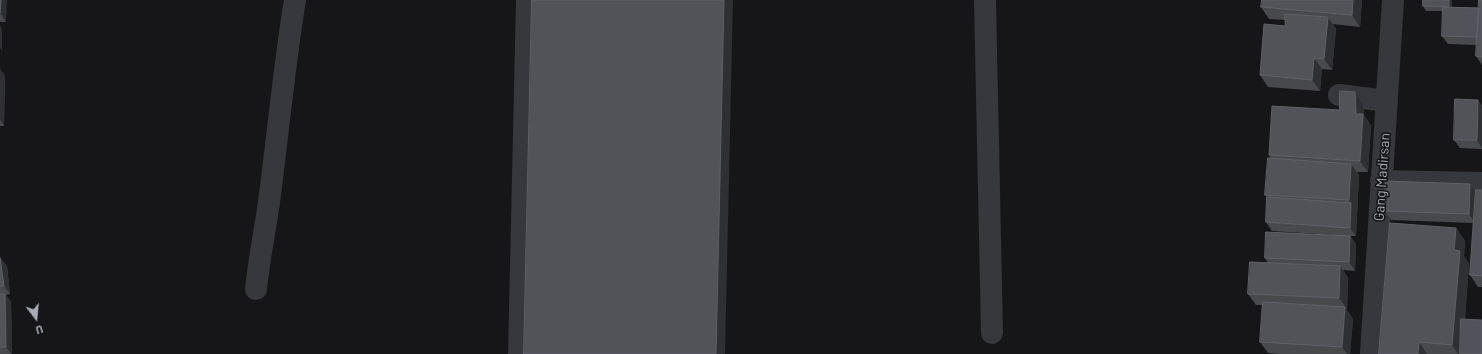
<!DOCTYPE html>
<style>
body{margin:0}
#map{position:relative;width:1482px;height:354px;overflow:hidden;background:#161618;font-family:Barlow,sans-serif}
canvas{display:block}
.north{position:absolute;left:16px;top:298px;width:40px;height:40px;-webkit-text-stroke:3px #111113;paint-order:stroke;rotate:164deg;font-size:11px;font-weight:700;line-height:16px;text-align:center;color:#a8adb8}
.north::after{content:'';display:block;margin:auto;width:14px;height:18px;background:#a8adb8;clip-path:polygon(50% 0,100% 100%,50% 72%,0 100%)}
</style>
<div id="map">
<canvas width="1482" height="354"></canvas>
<div class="north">U</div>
</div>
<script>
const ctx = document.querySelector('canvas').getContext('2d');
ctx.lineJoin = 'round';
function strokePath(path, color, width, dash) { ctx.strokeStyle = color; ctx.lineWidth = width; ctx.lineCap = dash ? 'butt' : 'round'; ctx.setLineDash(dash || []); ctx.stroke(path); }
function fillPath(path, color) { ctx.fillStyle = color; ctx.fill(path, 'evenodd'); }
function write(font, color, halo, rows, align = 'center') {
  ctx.font = font + ' Barlow,sans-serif'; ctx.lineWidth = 3; ctx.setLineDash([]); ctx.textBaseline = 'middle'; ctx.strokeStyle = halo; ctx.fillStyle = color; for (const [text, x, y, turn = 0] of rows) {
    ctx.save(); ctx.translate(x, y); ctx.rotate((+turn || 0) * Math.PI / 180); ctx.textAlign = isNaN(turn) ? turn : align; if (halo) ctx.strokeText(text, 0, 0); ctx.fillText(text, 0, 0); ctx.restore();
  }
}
const minor = new Path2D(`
 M985,0L992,333
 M1339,95L1387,101
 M1381,181L1482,183
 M256,289C259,259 265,231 269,202C278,134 284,67 295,0
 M519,354L527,0
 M1371,354L1393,0`);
const wall = new Path2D(`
 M0,0L6,22H0Z
 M1362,0L1360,27L1333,24L1336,29L1332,70L1322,69L1320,91L1268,87L1260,75L1285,26V20L1269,19L1261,7Z
 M1423,0H1452V7L1479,8L1482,0V65L1476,56L1477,45L1448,44L1442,36L1443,11H1426L1423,6Z
 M0,69L5,76L4,126H0Z
 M1355,92L1363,104L1364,115L1371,126L1368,172H1357L1359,175L1356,236H1350L1356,244L1355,271L1343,270L1348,278L1347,309H1346L1353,319L1350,354H1280L1268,353L1260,342L1262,305H1256L1248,294L1268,263L1265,258L1334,235L1272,231L1266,222L1267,197L1265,195L1271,159L1269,155L1339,110Z
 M1482,105V149L1460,148L1454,140Z
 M1470,184L1475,192L1482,190V287H1478L1470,275L1473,223L1391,220L1385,211Z
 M1456,228L1465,241L1464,256L1469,264L1465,319L1482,354H1379Z
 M0,258L7,266L10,294L6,295L11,302L12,354H0Z`);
const shadedWall = new Path2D(`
 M1,0H7L6,22L0,13Z
 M724,0H733L725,354H716Z
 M1353,0H1362L1360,27L1352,15Z
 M1449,0H1452V12L1449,7Z
 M1328,17L1336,29L1332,70L1324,59Z
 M0,25L2,29V51L0,48Z
 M1314,58L1322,69L1320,91L1312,80Z
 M0,69L5,76L4,126L0,120Z
 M1355,92L1363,104L1364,115L1371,126L1368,172L1360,161L1356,114Z
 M1478,100L1482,105V148L1477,140Z
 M1351,164L1359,175L1356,236L1350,228L1351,203L1349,200Z
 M1470,184L1476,193L1475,223L1469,214Z
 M1456,228L1465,241L1464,256L1469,264L1462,354H1458L1452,345L1454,250Z
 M1350,236L1356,244L1355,271L1349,262Z
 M0,258L7,266L10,294L4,286Z
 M1340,266L1348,278L1347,309L1339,298Z
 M5,294L11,302L12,354H11L6,347Z
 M1345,307L1353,319L1350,354H1347L1342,347Z
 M1419,342L1427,354H1418Z`);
const building = new Path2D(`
 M0,0H1L0,13Z
 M532,0H724L716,354H524Z
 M1262,0H1353L1352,15L1261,7Z
 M1423,0H1449V7L1423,6Z
 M1479,0H1482V57L1476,56Z
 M1443,7L1479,8L1477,37L1442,36Z
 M1285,14L1328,17L1324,59L1314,58L1312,80L1260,75L1264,24L1285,26Z
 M1340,91L1355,92L1356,114H1363L1360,161L1269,155L1272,106L1339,110Z
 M1455,99L1478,100L1477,140H1454Z
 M1268,158L1351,164L1349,200L1265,195Z
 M1386,181L1470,184L1469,214L1385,211Z
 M1476,190H1482V276L1470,275Z
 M1267,197L1351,203L1350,228L1266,222Z
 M1390,223L1456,228L1454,250L1460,251L1452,345L1419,342L1418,354H1379Z
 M1266,232L1350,236L1349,262L1265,258Z
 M0,258L4,286H0Z
 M1250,262L1340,266L1339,298L1248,294Z
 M0,294H5L6,347H0Z
 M1263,302L1345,307L1342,347L1260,342Z
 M1461,319L1482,320V354H1460Z`);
const streetNames = [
 ["Gang Madirsan",1382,177,-86]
];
strokePath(minor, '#37383d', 22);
fillPath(wall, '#47494d');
fillPath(shadedWall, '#2f3033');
fillPath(building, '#525359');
strokePath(building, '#5f6168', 1);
write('14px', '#a8adb8', '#111113', streetNames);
</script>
